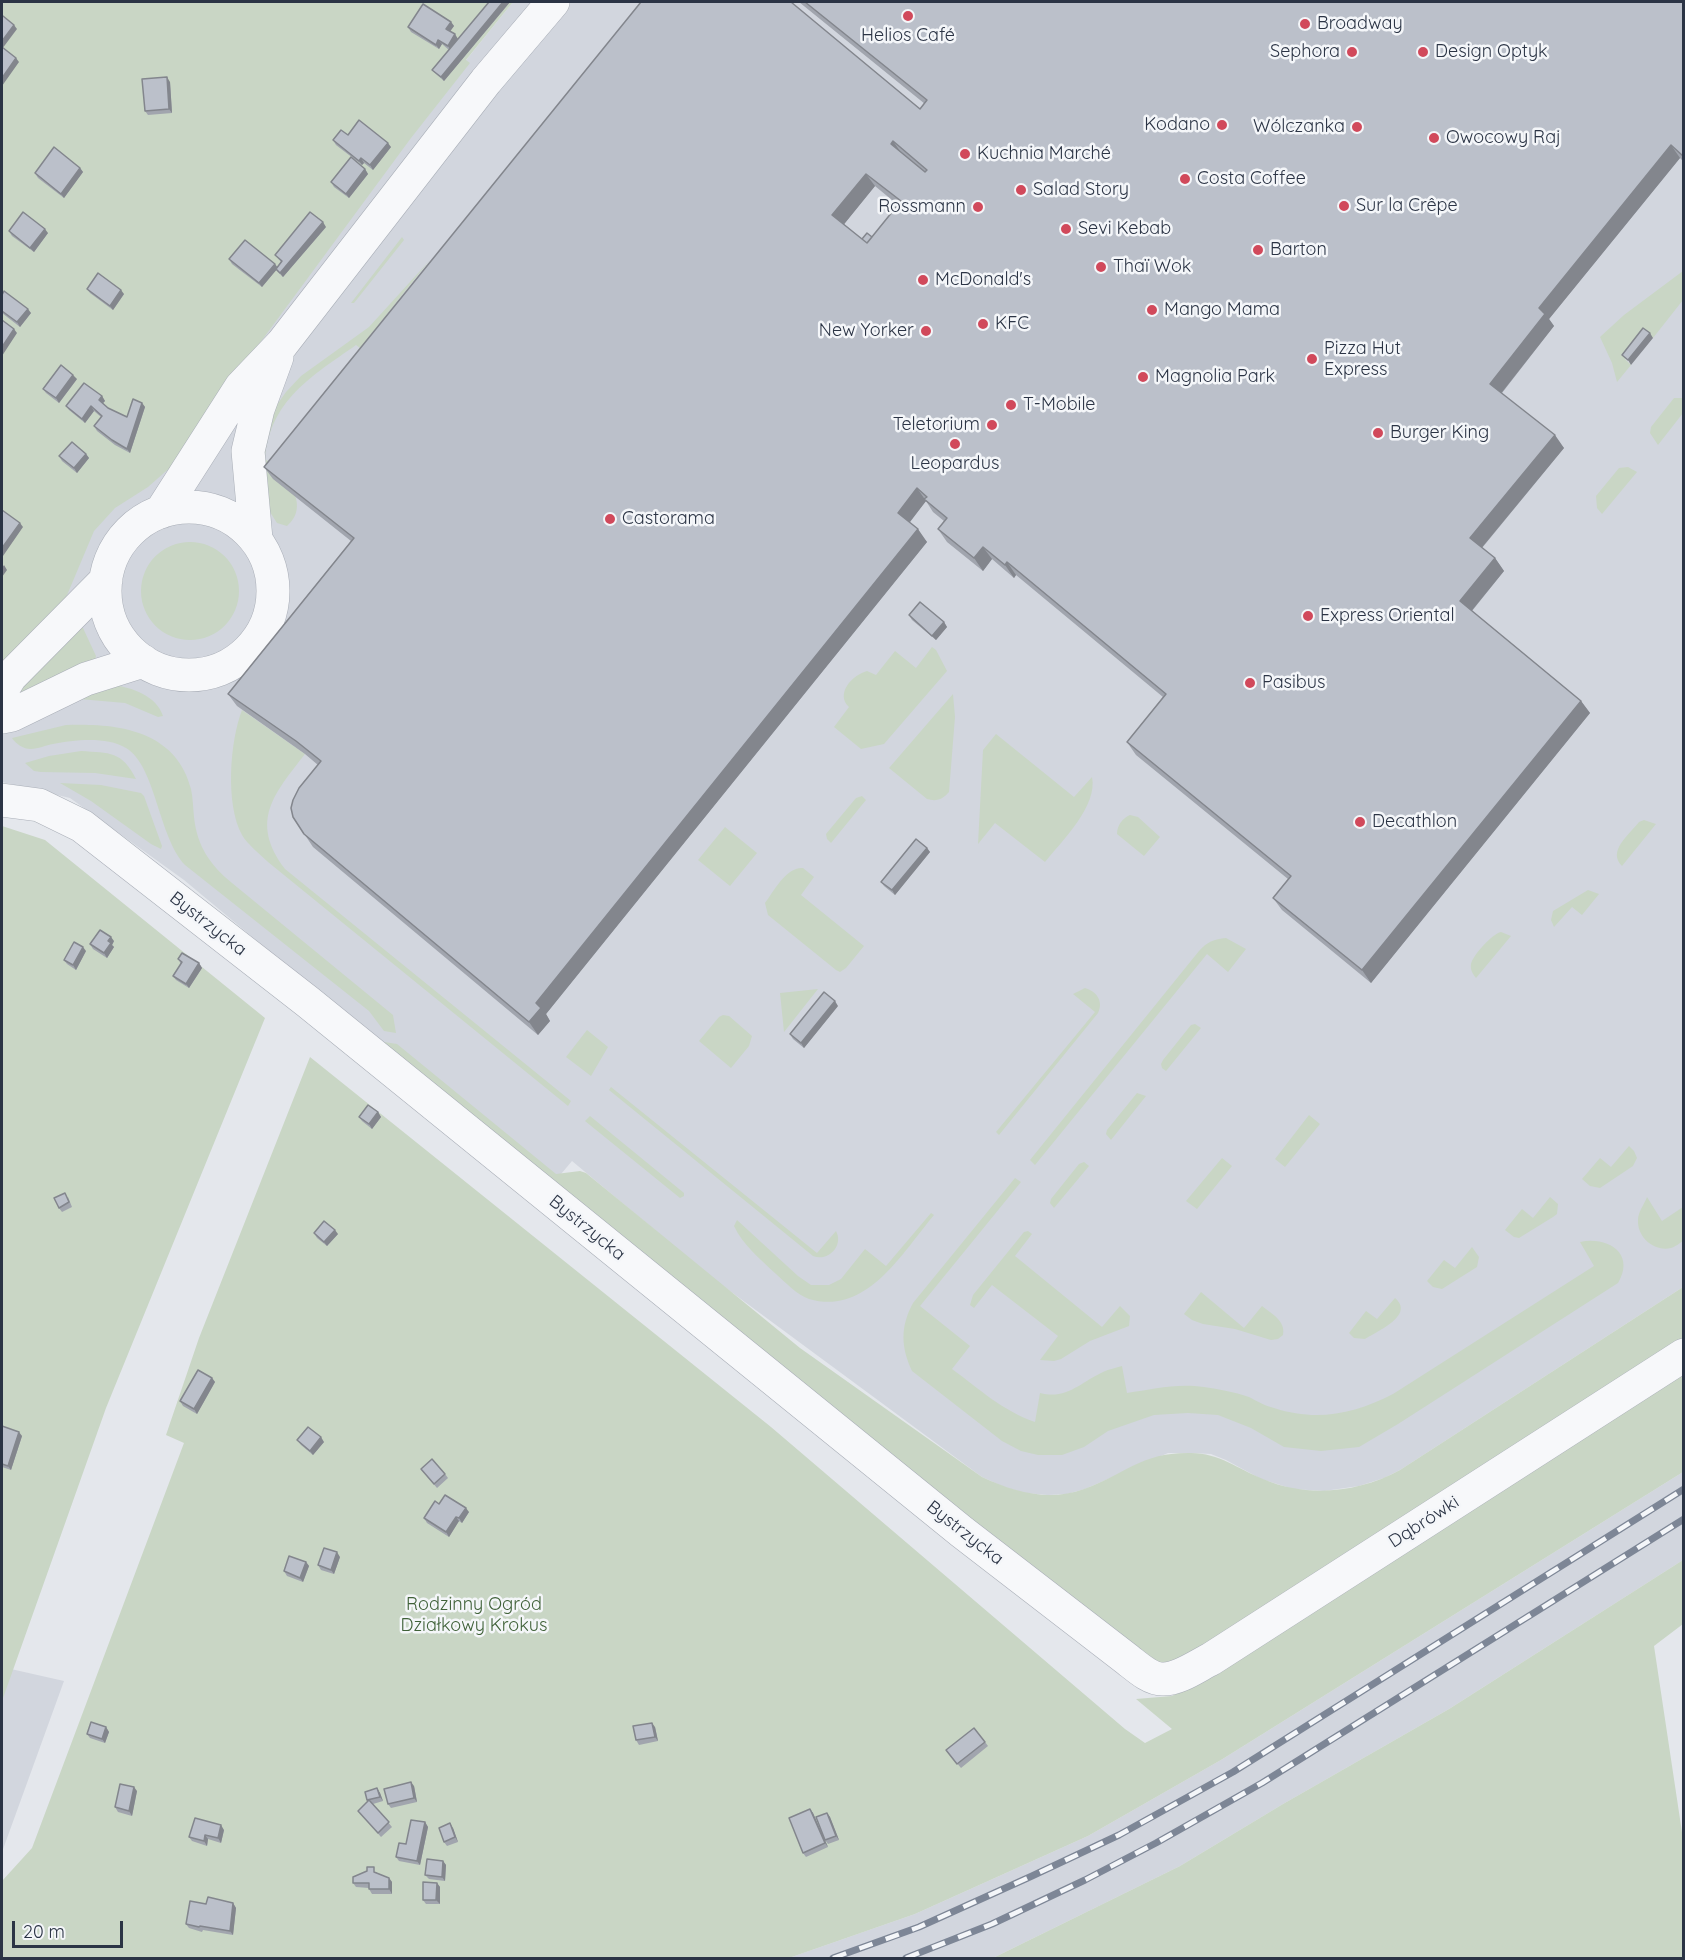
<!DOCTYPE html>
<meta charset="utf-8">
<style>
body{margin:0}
#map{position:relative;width:1685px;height:1960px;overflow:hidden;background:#e4e7ec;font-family:Quicksand,sans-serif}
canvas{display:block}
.frame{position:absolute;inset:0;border:3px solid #2b3445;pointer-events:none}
.scale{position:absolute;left:12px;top:1921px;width:111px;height:27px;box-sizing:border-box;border:3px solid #2b3445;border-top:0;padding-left:8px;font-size:18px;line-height:21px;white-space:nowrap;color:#2b3445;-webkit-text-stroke:4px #f4f6f9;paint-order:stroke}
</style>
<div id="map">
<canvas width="1685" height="1960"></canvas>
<div class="frame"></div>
<div class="scale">20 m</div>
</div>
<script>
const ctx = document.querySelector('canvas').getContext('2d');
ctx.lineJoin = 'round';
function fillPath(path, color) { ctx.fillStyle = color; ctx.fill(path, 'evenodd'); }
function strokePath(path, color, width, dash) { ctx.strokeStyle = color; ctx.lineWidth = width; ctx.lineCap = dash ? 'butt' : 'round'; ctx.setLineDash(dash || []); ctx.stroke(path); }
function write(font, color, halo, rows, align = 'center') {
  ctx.font = font + ' Quicksand,sans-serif'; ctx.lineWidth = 5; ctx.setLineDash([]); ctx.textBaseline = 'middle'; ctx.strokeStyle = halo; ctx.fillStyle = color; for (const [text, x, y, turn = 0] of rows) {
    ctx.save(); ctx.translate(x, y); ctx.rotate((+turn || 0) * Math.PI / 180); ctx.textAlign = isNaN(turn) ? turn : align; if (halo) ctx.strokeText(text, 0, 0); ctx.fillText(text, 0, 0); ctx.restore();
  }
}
const built = new Path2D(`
 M513,2H1683V1287L1400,1470L1384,1478L1359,1486L1324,1491L1293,1489L1261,1479L1226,1460L1211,1454L1193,1453H1168L1085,1489L1067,1494L1048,1495L1025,1493L1004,1487L982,1477L711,1277L572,1161L551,1186L184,880L70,798L2,782V625L321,240Z
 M1683,1472V1560L1449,1709L1283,1804L1180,1866L993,1958H789L915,1914L1088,1836L1221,1760Z
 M2,1667L64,1681L2,1852Z`);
const green = new Path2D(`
 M2,2H513L466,60L470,63L411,138L237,374L173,465L148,487L115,508L94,531L65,600L2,667Z
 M402,237L404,240L354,303H351Z
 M430,260L360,348L356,345C312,376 270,400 265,459C285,473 312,505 287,526L277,523L268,509L260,471L274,409L286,392L301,376L369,327Z
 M1683,271V300L1653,338L1647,333L1625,359L1631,365L1617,382L1612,363L1600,337L1624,315Z
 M1674,398H1683V413L1658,445L1650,433L1651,427Z
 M1628,467L1637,472L1602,514L1597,508L1596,496L1619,468Z
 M141 591a49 49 0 1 1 98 0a49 49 0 1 1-98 0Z
 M80,626L83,628L96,656L95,661L20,700L14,692Z
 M932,647L936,650L947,671L884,744L861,749L834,727L849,707C835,694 852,675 867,671L876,675L895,651L916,668Z
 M113,685C131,687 157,696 163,716L158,717L125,703L79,699Z
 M953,694L955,717L949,792C943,799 937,802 927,799L889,768Z
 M242,710L305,754C274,794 249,821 285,869L571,1101L568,1106L268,862C259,853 248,845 242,835C225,804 230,741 242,710Z
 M66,725C117,723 176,730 191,789C193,798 193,808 194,817C197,846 210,865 232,883L393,1015L396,1033L384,1031L369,1011L185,865C158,836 156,766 126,748C106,736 74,740 53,744C46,745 38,749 31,749C23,749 16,744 12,738Z
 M996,734L1074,797L1092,777C1098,806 1062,841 1045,862L995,823L978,844L983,750Z
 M81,751C110,753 122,751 136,779L95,773L41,772L34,771L25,763L49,756Z
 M60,783L101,785L141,793L144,796L162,846L161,849L151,844L91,801Z
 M862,796L866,800L831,843L827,839L826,834L856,798Z
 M1130,815L1138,817L1160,837L1144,856L1117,834C1117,825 1123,818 1130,815Z
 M1644,820L1656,824L1622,866C1607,851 1629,835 1639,822Z
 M2,826L45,840L265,1018L106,1408L2,1701Z
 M725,827L757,853L730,886L698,860Z
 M803,868L814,877L801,895L864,946L846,968L840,972L836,970L768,915L765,903C774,891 786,867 803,868Z
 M1588,890L1599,894L1582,915L1572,907L1554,927L1551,920L1553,911Z
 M1501,932L1511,936L1476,978C1473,974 1470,970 1471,964C1473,955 1492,934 1501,932Z
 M1226,938L1246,949L1228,972L1207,954L1035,1165L1030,1160L1199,951C1207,942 1214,939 1226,938Z
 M1085,988C1096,991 1104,1001 1098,1013L999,1135L996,1132L1095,1012L1073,994Z
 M818,989L784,1032L780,993Z
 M723,1015L729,1016L752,1036L749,1046L731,1068L699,1041L719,1017Z
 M1195,1024L1201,1028L1166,1071L1162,1068L1161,1064L1163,1060L1191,1025Z
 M587,1030L608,1047L591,1076L566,1057Z
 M378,1041L397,1044L556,1174L580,1171L586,1173L800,1348L982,1477C1014,1492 1049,1502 1084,1489C1126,1474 1141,1452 1191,1453C1219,1453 1238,1469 1263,1479C1307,1498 1358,1493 1400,1470L1683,1287V1341L1189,1658L1150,1666Z
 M310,1057L771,1427L1125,1729L1145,1743L1172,1729L1136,1699L1172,1696L1221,1669L1683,1372V1472L1221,1760L1088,1836L915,1914L789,1958H2V1881L32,1848L184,1443L166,1435L199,1338Z
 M611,1087L817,1253L836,1231C844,1246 828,1262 813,1256L609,1090Z
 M1137,1093L1146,1096L1111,1140L1106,1134L1107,1130Z
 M1309,1115L1320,1124L1285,1167L1275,1159Z
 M590,1116L684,1193V1196L680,1198L585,1121Z
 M1629,1146L1634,1151L1637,1158L1633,1166L1600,1188L1590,1186L1582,1179L1600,1158L1611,1167Z
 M1222,1158L1232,1166L1197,1209L1186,1201Z
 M1084,1162L1089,1166L1054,1208L1050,1203L1051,1199L1079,1164Z
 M1015,1178L1021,1182L920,1306L970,1346L952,1369C981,1390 1001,1410 1035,1422L1040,1393C1067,1400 1081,1382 1103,1372C1109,1369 1116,1368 1122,1366L1127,1393C1153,1389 1177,1383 1204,1387C1219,1389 1234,1392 1249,1397C1257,1401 1265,1406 1274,1408C1317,1422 1354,1414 1393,1394L1594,1266L1580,1242C1607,1236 1636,1253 1618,1283L1398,1424L1359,1447L1321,1451L1284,1447L1251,1428L1218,1415L1188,1413L1154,1415L1108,1431L1084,1447L1062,1455H1038L1021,1451L1002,1441L912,1371C901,1347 900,1327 913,1303Z
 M1550,1197L1558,1204L1557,1214L1553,1217L1519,1238L1514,1237L1505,1230L1522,1209L1533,1218Z
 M1647,1197L1662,1221L1683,1207V1241C1680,1243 1675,1247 1671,1248C1654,1252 1637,1237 1638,1220C1638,1212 1644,1205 1647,1197Z
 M931,1213L934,1215C902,1253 867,1316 809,1299C797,1295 785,1282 776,1274C760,1259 743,1245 734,1226L737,1220L798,1276L811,1285H829L841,1279L865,1249L886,1266Z
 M1028,1231L1032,1234L1015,1256L1102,1327L1120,1306L1130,1316L1129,1326L1090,1341L1061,1359L1054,1361L1040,1360L1058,1336L992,1285L974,1308L970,1305L973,1295L1024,1232Z
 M1472,1247L1479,1257L1477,1267L1442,1289L1433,1287L1427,1281L1444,1260L1455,1268Z
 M1201,1292L1244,1328L1262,1306C1272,1314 1286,1321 1283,1335L1278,1339L1271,1340L1235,1329L1203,1324L1192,1320L1184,1314Z
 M1395,1298C1415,1315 1378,1331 1365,1339L1354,1338L1349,1333L1366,1311L1377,1319Z
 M1683,1560V1624L1654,1646L1683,1839V1958H993L1180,1866L1283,1804L1449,1709Z`);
const minor = new Path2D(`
 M105 591a84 84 0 1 1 168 0a84 84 0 1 1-168 0Z
 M161,512L241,387L282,344L486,81L553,2
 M256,539L248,451L258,409L277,357
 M2,690L10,677L106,580
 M2,717L12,715L86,679L143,661
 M2,800L39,805L82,826L308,1002L962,1532L1128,1660C1137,1667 1150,1679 1162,1679C1178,1680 1197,1666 1211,1659L1684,1355`);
const rail = new Path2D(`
 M833,1958L919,1927L1032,1876L1119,1835L1233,1772L1684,1489
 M906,1958L992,1924L1085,1880L1156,1843L1262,1783L1684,1519`);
const wall = new Path2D(`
 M489,2H510L444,81L436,74L432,70L449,50L442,44L439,49L411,32L408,27L451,22L454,26L450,31L458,39Z
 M799,2H1683V161L1680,158L1549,319L1554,326L1502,393L1564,448L1482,548L1495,558L1504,571L1472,611L1581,701L1590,713L1371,983L1282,910L1273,898L1288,879L1136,755L1127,742L1163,697L1016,575L1014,578L992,559L983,571L947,542L938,529L944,521L933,512L926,501L909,522L927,542L546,1014L550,1021L538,1035L313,847L293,817L318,765L305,754L237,706L228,694L351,541L273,479L264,467L920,109L925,104ZM875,186L898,205L872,237L862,239L844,224Z
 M170,82L172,113L148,115L145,111Z
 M348,135L391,147L373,170L364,163L362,165L336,145L333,140Z
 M80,168L83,172L64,198L38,178L35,173Z
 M365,169L368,174L349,198L334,187L331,182Z
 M326,227L283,277L276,270L262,287L232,264L229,259L277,267L281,262L275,255Z
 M9,231L48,233L34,252L12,236Z
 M87,289L124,294L113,310L90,293Z
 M2,295L31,313L20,327L2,313Z
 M77,379L59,403L46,393L43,389Z
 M102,396L105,401L103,403L108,408L127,417L142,403L145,407L130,453L115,445L97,431L94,426L101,417L94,411L85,423L69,410L66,406Z
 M86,454L89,458L77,473L62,461L59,456Z
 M909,615L944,622L947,627L936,640L912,620Z
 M927,848L930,852L895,895L884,886L881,882Z
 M114,941L112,945L114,947L107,958L93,949L90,944Z
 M86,951L76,970L67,964L64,960Z
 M178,959L199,963L202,968L189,988L176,980L173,976L181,964Z
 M838,1006L804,1048L793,1039L790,1034Z
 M378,1112L381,1117L372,1129L362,1121L359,1117Z
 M68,1197L72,1207L62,1212L59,1208Z
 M314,1233L338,1234L327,1246L317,1238Z
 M212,1378L215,1382L197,1414L183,1406L180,1401Z
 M2,1426L22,1436L11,1470L2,1467Z
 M297,1440L324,1442L313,1455L301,1445Z
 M421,1469L445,1474L448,1478L437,1488Z
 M439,1504L469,1512L462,1523L459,1521L449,1537L427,1523L424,1518Z
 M340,1557L334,1574L321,1570L318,1565Z
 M306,1562L309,1566L303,1582L287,1576L284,1571Z
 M106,1727L109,1732L105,1743L90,1738L87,1734Z
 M655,1727L658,1741L639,1745L636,1740Z
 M985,1742L988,1746L961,1768L950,1755Z
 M414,1786L417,1802L391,1808L388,1804Z
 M377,1788L380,1793L383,1801L373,1804L392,1827L381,1837L358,1811L368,1802L367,1800Z
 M137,1791L132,1816L118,1812L115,1807Z
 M810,1809L813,1813L828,1847L806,1857L803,1853Z
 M827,1813L830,1817L839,1840L828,1844L825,1840Z
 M425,1822L428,1827L420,1865L399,1861L396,1857Z
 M453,1828L458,1842L447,1846L444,1842Z
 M224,1830L221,1843L208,1839L207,1846L192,1841L189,1837Z
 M443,1861L446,1865L445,1881L429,1879L425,1875Z
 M377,1872V1873L389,1878L392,1882V1894H372L369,1889V1888L356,1887L353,1883Z
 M437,1883L440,1887V1904H426L423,1900Z
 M233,1903L236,1908L233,1935L203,1930L202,1932L189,1928L186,1924L206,1904Z`);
const shadedWall = new Path2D(`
 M503,2H510L444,81L441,77Z
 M451,22L454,26L449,33L446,29Z
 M14,25L17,29L2,49V41Z
 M455,34L458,39L451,51L448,46Z
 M438,40L442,44L439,49L436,45Z
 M16,58L19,62L2,86V78Z
 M167,77L170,82L172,113L169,109Z
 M893,141L902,154L891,144Z
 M388,143L391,147L373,170L370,165Z
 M1671,145L1680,158L1549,319L1554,326L1499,396L1490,384L1539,308Z
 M361,158L364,163L362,165L359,161Z
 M80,168L83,172L64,198L61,194Z
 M365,169L368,174L349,198L346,194Z
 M866,174L875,186L841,228L832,215Z
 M323,222L326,227L283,277L280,273Z
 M45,229L48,233L34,252L30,248Z
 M275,264L278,268L262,287L259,283Z
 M121,290L124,294L113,310L110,306Z
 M28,309L31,313L20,327L17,322Z
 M14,329L17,333L2,356V347Z
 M1650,333L1653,338L1631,365L1628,360Z
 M73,375L77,379L59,403L56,398Z
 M102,396L105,401L102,404L99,400Z
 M142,403L145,407L130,453L127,449Z
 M91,406L94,411L85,423L82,419Z
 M1555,435L1564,448L1479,551L1470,538Z
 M86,454L89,458L77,473L74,468Z
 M917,488L926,501L907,526L898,513Z
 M20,523L23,527L3,556L2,554V548Z
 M918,529L927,542L546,1014L550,1021L538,1035L529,1022L536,1003Z
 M983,547L992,559L983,571L974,558Z
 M1495,558L1504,571L1469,614L1460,601Z
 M1007,562L1016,575L1014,578L1005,565Z
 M4,565L7,570L2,577V568Z
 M944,622L947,627L936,640L932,636Z
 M1581,701L1590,713L1371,983L1362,970Z
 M927,848L930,852L895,895L892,890Z
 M111,937L114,941L112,945L114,947L107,958L104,953L108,941Z
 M83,947L86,951L76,970L73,965Z
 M199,963L202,968L189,988L186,984Z
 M835,1001L838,1006L804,1048L801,1043Z
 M378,1112L381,1117L372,1129L369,1124Z
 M335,1230L338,1234L327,1246L324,1242Z
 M212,1378L215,1382L197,1414L194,1409Z
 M19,1432L22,1436L11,1470L8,1466Z
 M321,1437L324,1442L313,1455L310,1451Z
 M466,1508L469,1512L462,1523L459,1518Z
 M456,1517L459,1521L449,1537L446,1532Z
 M337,1552L340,1557L334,1574L331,1570Z
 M306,1562L309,1566L303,1582L300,1578Z
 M652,1723L655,1727L658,1741L655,1737Z
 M106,1727L109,1732L105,1743L102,1739Z
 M411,1782L414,1786L417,1802L414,1798Z
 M134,1787L137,1791L132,1816L129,1811Z
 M377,1788L380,1793L383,1801L380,1797Z
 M810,1809L813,1813L828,1847L825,1843Z
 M827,1813L830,1817L839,1840L836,1836Z
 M425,1822L428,1827L420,1865L417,1861Z
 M450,1823L453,1828L458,1842L455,1837Z
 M221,1825L224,1830L221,1843L218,1838Z
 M205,1835L208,1839L207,1846L204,1841Z
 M443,1861L446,1865L445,1881L442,1877Z
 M389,1878L392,1882V1894L389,1889Z
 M437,1883L440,1887V1904L436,1900Z
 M233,1903L236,1908L233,1935L230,1931Z`);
const building = new Path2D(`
 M489,2H503L441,77L432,70Z
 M641,2H791L920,109L927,100L805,2H1683V156L1671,145L1539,308L1545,314L1490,384L1555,435L1470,538L1495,558L1460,601L1581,701L1362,970L1273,898L1291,876L1127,742L1166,694L1007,562L1005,565L983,547L974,558L938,529L947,518L924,499L927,497L917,488L898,513L918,529L536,1003L541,1008L529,1022L304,834L293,817L291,808L293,800L299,788L321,761L296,741L228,694L354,538L264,467ZM893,141L927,170L925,172L891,144ZM866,174L901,201L867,243L832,215Z
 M423,4L451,22L446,29L455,34L448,46L438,40L436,45L408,27Z
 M3,16L14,25L2,41V17Z
 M2,47L16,58L2,78Z
 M167,77L169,109L145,111L142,79Z
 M359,120L388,143L370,165L361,158L359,161L333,140L341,130L348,135Z
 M54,147L80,168L61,194L35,173Z
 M351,157L365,169L346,194L331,182Z
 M23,212L45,229L30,248L9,231Z
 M310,212L323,222L280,273L276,269L282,261L275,255Z
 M867,233L872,237L867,243L862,239Z
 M245,240L275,264L259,283L229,259Z
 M98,273L121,290L110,306L87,289Z
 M4,291L28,309L17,322L2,311V295Z
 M2,320L14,329L2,347Z
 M1643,328L1650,333L1628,360L1622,355Z
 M61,365L73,375L56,398L43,389Z
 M84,383L102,396L99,400L108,408L127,417L133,399L142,403L127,449L112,440L94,426L102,416L91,406L82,419L66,406Z
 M72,442L86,454L74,468L59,456Z
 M2,510L20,523L2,548Z
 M920,602L944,622L932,636L909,615Z
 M916,839L927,848L892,890L881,882Z
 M100,930L111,937L108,941L111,943L104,953L90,944Z
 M74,942L83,947L73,965L64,960Z
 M182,953L199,963L186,984L173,976L182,962L178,959Z
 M824,992L835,1001L801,1043L790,1034Z
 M368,1105L378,1112L369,1124L359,1117Z
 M65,1193L69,1202L59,1208L54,1198Z
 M324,1221L335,1230L324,1242L314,1233Z
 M198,1370L212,1378L194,1409L180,1401Z
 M2,1426L19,1432L8,1466L2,1464Z
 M308,1427L321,1437L310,1451L297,1440Z
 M432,1459L445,1474L434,1484L421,1469Z
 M445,1495L466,1508L459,1518L456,1517L446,1532L424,1518L435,1501L439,1504Z
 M324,1548L337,1552L331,1570L318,1565Z
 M289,1556L306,1562L300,1578L284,1571Z
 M91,1722L106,1727L102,1739L87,1734Z
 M652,1723L655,1737L636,1740L633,1726Z
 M974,1728L985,1742L957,1764L946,1750Z
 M411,1782L414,1798L388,1804L384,1789Z
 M120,1784L134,1787L129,1811L115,1807Z
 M377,1788L380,1797L367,1800L365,1792Z
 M369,1800L389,1822L378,1833L358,1811Z
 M810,1809L825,1843L803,1853L789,1818Z
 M827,1813L836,1836L825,1840L816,1817Z
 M195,1818L221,1825L218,1838L205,1835L204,1841L189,1837Z
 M411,1820L425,1822L417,1861L396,1857L399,1843L406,1844Z
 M450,1823L455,1837L444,1842L439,1828Z
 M427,1859L443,1861L442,1877L425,1875Z
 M367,1867H374V1872L389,1878V1889H369V1883H353V1877L367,1871Z
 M423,1882L437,1883L436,1900H423Z
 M208,1897L233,1903L230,1931L200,1926L199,1927L186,1924L190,1901L206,1904Z`);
const markers = [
 [908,16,6,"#d1495b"],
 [1305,24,6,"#d1495b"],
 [1352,52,6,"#d1495b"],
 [1423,52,6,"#d1495b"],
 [1222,125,6,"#d1495b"],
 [1357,127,6,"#d1495b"],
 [1434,138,6,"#d1495b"],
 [965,154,6,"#d1495b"],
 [1185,179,6,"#d1495b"],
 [1021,190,6,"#d1495b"],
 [1344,206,6,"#d1495b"],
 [978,207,6,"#d1495b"],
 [1066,229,6,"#d1495b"],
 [1258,250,6,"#d1495b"],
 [1101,267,6,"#d1495b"],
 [923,280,6,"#d1495b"],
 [1152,310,6,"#d1495b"],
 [983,324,6,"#d1495b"],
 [926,331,6,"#d1495b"],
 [1312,359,6,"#d1495b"],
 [1143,377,6,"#d1495b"],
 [1011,405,6,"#d1495b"],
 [992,425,6,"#d1495b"],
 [1378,433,6,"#d1495b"],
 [955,444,6,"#d1495b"],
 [610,519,6,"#d1495b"],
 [1308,616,6,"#d1495b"],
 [1250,683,6,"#d1495b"],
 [1360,822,6,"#d1495b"]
];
const poiNames = [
 ["Broadway",1317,24],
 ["Helios Café",908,36,"center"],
 ["Sephora",1340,52,"right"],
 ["Design Optyk",1435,52],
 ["Kodano",1210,125,"right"],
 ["Wólczanka",1345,127,"right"],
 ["Owocowy Raj",1446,138],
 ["Kuchnia Marché",977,154],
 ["Costa Coffee",1197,179],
 ["Salad Story",1033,190],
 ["Sur la Crêpe",1356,206],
 ["Rossmann",966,207,"right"],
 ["Sevi Kebab",1078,229],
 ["Barton",1270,250],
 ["Thaï Wok",1113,267],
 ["McDonald's",935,280],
 ["Mango Mama",1164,310],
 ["KFC",995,324],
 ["New Yorker",914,331,"right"],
 ["Pizza Hut",1324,349],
 ["Express",1324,370],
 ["Magnolia Park",1155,377],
 ["T-Mobile",1023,405],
 ["Teletorium",980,425,"right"],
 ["Burger King",1390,433],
 ["Leopardus",955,464,"center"],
 ["Castorama",622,519],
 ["Express Oriental",1320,616],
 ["Pasibus",1262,683],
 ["Decathlon",1372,822]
];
const streetNames = [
 ["Bystrzycka",208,924,38],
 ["Bystrzycka",587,1228,39],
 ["Dąbrówki",1424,1522,-33],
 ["Bystrzycka",965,1533,38]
];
const parkNames = [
 ["Rodzinny Ogród",474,1605],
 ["Działkowy Krokus",474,1626]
];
fillPath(built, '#d2d6de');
fillPath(green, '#c9d6c5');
strokePath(minor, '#a9aeb7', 34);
strokePath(minor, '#f7f8fa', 33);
strokePath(rail, '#7d8696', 7);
strokePath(rail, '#f4f6f9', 4.5, [14]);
fillPath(wall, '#a1a5ae');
fillPath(shadedWall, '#83868d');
fillPath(building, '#bbc0ca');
strokePath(building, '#83868d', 1.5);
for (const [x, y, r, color] of markers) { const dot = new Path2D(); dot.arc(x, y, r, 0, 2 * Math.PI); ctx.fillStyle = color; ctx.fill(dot); strokePath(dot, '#f4f6f9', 2); }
write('18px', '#2b3445', '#f4f6f9', poiNames, 'left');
write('18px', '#2b3445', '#f4f6f9', streetNames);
write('18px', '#3f6138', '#f4f6f9', parkNames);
</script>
